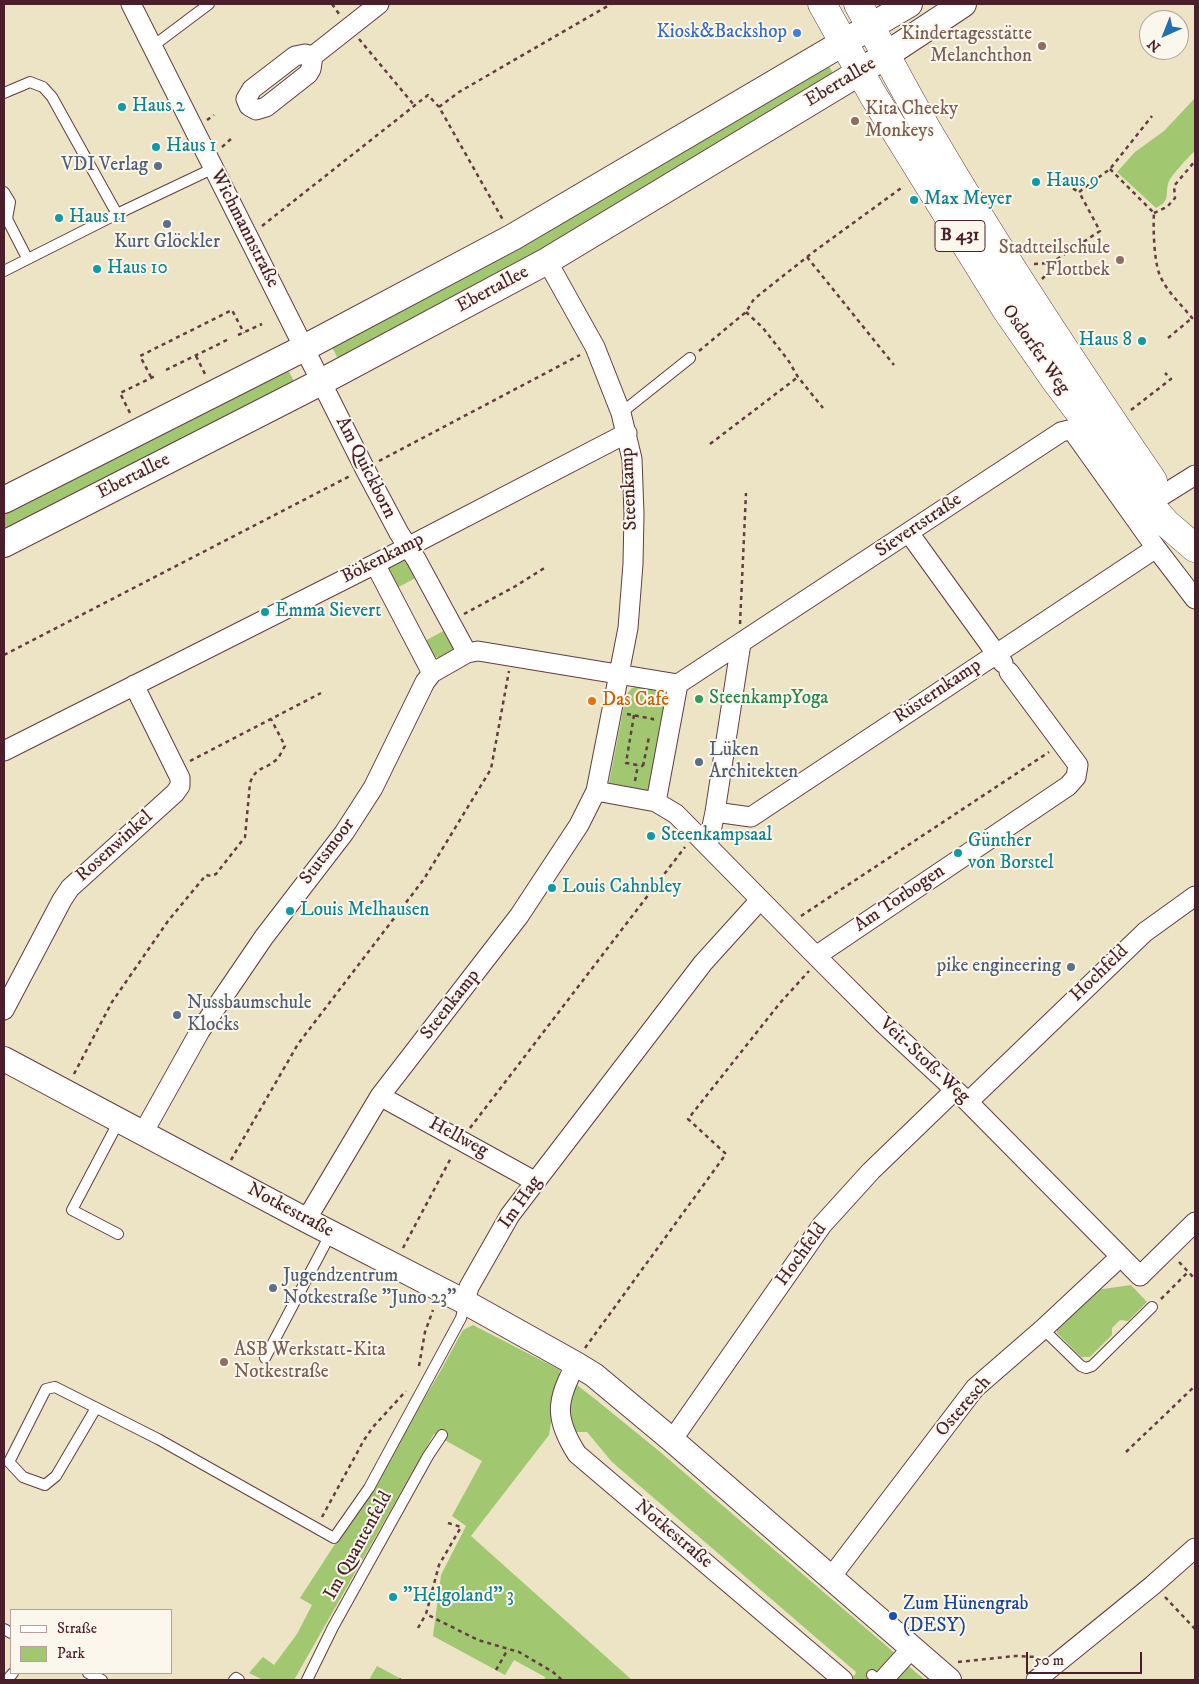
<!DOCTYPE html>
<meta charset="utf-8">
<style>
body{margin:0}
#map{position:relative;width:1199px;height:1684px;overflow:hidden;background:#ece4c5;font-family:"IM FELL DW Pica",serif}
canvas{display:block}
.frame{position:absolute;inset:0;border:5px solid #4a1f2b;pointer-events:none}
.legend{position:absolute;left:10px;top:1609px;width:162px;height:65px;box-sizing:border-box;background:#fbf7ec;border:1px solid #b4a19f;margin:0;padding:6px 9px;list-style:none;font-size:15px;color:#4a1f2b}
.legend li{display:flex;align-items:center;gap:10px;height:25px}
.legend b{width:25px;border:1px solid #b4a19f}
.north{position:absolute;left:1139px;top:10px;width:50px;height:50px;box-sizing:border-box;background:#fbf7ec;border:1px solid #b4a19f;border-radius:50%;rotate:224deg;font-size:14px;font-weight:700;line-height:20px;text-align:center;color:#4a1f2b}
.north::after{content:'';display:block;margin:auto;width:18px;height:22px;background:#1f6fb2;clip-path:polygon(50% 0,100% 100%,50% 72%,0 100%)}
.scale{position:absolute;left:1026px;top:1652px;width:116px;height:22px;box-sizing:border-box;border:2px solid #4a1f2b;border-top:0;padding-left:6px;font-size:15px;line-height:18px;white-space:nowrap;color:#4a1f2b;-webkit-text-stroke:4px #fbf7ec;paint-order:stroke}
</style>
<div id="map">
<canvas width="1199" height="1684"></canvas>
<div class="frame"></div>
<ul class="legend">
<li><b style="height:6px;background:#fff"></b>Straße</li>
<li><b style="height:14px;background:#a1c771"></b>Park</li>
</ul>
<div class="north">N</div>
<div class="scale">50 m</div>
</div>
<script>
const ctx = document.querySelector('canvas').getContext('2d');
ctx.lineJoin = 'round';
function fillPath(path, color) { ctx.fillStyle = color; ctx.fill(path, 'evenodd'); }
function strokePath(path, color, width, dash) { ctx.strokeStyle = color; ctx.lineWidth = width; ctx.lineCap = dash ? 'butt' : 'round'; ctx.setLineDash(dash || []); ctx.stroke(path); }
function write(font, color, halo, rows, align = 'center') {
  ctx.font = font + ' "IM FELL DW Pica",serif'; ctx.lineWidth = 4; ctx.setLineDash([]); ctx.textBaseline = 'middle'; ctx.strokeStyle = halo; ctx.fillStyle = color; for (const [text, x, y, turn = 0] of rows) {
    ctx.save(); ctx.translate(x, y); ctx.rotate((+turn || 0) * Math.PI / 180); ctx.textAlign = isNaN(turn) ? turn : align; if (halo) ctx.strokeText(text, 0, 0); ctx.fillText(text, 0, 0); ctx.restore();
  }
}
const green = new Path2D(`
 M826,61L834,75L544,249L341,365L330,343Z
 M1195,98V151C1189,156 1172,175 1169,181C1164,194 1172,200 1156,208L1117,172L1135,152L1164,131Z
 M288,370L295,383L4,531V512Z
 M406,559L419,576L395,589C391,579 385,571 392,561Z
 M447,629C450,637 456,644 453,652C433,662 434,658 423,642Z
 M637,687L660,691L667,697L652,787L646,794L612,788L609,783L626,695L632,688Z
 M1131,1285L1147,1302L1128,1321L1120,1320L1112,1328V1335L1090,1357H1081L1057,1333V1330L1096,1290Z
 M473,1325L560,1370L549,1435L471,1536L632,1680H544L545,1677L514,1660L505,1675L433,1636L441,1575L466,1526L452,1516L482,1461L434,1434L294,1680H263L249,1673L263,1657L274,1665L297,1634L312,1605L300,1598L372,1487L440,1372L463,1330Z
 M573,1382L595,1399L659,1451L897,1655L874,1680H849L846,1678L855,1675L856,1672L612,1462L587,1432H575C568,1417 565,1397 573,1382Z
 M906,1664L925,1680H891Z
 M377,1666L403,1680H369Z`);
const path = new Path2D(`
 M332,4L339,14
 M359,39L414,105
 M439,107L459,92L611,4
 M207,120L214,115
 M222,147L232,138
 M1110,169L1154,213C1153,229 1154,258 1159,273C1165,290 1181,304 1192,318H1195
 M1059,181L1079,192
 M1154,213L1167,207L1175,198L1174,186L1195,161
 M262,226L428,95L439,107L503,220
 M807,257L894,365
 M1034,264L1051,263L1100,231L1079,192L1110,169L1152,116
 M1042,279L1049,272L1051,263
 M746,312L763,328L788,360L798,377L823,408
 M238,335L262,324
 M1168,338L1192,318
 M699,351L746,312L754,299L812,253L904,186
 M196,356L206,376
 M166,370L229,339
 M151,377L140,356L232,310L244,333
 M1131,410L1171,379L1165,373
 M130,413L120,393L157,375
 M710,444L798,377
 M379,461L580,355
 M464,614L514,587L546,567
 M740,624L746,493
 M4,655L350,476
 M627,714L653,719L652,722
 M634,715L626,763L643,766
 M190,761L321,693
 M643,766L649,737
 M635,781L638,765
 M801,916L1049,752
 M74,1074L112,1002L168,921L206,875L211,876L216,874L245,837L250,783C256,766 265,770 276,760C280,757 282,750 285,746L271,719
 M470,1128L685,847
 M231,1160L298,1044L424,879L491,769L509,671
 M403,1248L452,1156
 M1179,1262L1195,1279
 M1161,1299L1188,1272
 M585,1348L726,1154L688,1119L780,1003L809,971
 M419,1366L425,1332L433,1310
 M1126,1452L1195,1386
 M322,1517L364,1440L373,1427L406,1391
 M448,1523L461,1527L439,1565L426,1614L478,1640L519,1652L553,1672L562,1680
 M1165,1597L1195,1629
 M418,1628L426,1614
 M958,1662L1015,1656L1037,1657
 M496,1670L508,1649
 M400,1680L401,1679`);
const service = new Path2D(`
 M153,46L209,4
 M4,93L30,82L43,87L52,97L117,214
 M4,192L10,202L7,219L27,258
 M4,271L117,214L214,168
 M621,413L690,358
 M118,1234L72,1210L119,1121
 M1043,1329L1081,1366L1086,1368L1092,1366L1152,1307
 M265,1358L331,1233
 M96,1408L56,1476L45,1485L23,1477L9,1462L46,1389L55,1387L158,1439L334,1538L369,1488L461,1318L465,1302
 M4,1629L11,1633
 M88,1673L102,1680
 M872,1675L878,1680
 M7,1680L13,1673
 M234,1680L236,1678L239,1680
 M307,1680L333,1627L428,1456L442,1435`);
const minor = new Path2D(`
 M131,4L365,469L399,533L416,559L467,653L478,651L678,684
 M313,56L311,69L308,74L266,107L256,110L249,106L246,99L252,89L295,56L305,54L313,56L379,4
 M1069,430L1074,433L1156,548L1195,599
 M1163,495L1195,475
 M909,533L1003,663
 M375,564L432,673
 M678,684L1061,432L1069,430
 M4,751L375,564L627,433
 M596,791L656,802L676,814L820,960L884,1024L968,1102L1140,1276L1195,1222
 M656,802L678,684
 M715,812L751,817L1156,548
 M708,846L715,812L741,643
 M816,956L1068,786L1076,777L1078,765L1009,672
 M4,1010L62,900L70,888L175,793L180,786V778L134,685
 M380,1096L536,1182
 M968,1102L1145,932L1195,896
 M143,1133L200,1031L264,937L344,833L373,788L425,682L432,673L467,653
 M306,1220L380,1096L519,916L579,825L596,791L628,628L633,564L634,514L632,459L621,413L595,347L547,261
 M465,1302L469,1287L510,1215L703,963L760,900
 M576,1364C556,1401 554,1418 577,1454L843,1680
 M672,1440L822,1225L871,1171L955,1090
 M831,1577L975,1388L1043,1329L1120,1257
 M883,1680L912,1648
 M1036,1680L1153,1585L1195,1548`);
const tertiary = new Path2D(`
 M4,1059L306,1220L465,1302L576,1364L594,1375L672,1440L949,1680`);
const secondary = new Path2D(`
 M4,500L304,348L513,237L909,4
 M4,544L321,382L547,261L860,72L963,4`);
const primary = new Path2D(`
 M822,4L873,95L922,174L1007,311L1055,380L1144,498L1167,524L1195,548
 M858,4C884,50 908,98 935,143C1003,259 1077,370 1153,481`);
const markers = [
 [797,33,5,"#3f7fe0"],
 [1042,46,5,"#8d6e63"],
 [122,107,5,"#0f9aa8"],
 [855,121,5,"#8d6e63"],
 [156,147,5,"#0f9aa8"],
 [158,166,5,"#5c6f8a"],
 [1036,182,5,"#0f9aa8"],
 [914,200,5,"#0f9aa8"],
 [59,218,5,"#0f9aa8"],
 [167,224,5,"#5c6f8a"],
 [1120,260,5,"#8d6e63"],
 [97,269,5,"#0f9aa8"],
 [1142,341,5,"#0f9aa8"],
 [265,612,5,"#0f9aa8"],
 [699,699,5,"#2e9e5b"],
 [592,701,5,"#e8710a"],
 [699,762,5,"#5c6f8a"],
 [651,836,5,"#0f9aa8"],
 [958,853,5,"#0f9aa8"],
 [552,888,5,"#0f9aa8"],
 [290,911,5,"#0f9aa8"],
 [1071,967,5,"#5c6f8a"],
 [177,1015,5,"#5c6f8a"],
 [273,1288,5,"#5c6f8a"],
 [224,1362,5,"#8d6e63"],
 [393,1597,5,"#0f9aa8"],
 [893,1616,5,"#1a4fb4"]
];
const shields = [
 [960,236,50]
];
const shieldNames = [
 ["B 431",960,236]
];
const shopNames = [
 ["Kiosk&Backshop",787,33]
];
const educationNames = [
 ["Kindertagesstätte",1032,35],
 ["Melanchthon",1032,57],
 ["Kita Cheeky",865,110,"left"],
 ["Monkeys",865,132,"left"],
 ["Stadtteilschule",1110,249],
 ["Flottbek",1110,271],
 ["ASB Werkstatt-Kita",234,1351,"left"],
 ["Notkestraße",234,1373,"left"]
];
const streetNames = [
 ["Ebertallee",841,83,-31],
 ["Wichmannstraße",244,229,63],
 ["Ebertallee",493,290,-28],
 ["Osdorfer Weg",1035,350,55],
 ["Am Quickborn",365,468,63],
 ["Ebertallee",134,477,-27],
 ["Steenkamp",630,489,-93],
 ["Sievertstraße",919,526,-34],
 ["Bökenkamp",383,559,-27],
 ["Rüsternkamp",938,692,-34],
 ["Rosenwinkel",115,847,-42],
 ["Stutsmoor",328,852,-53],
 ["Am Torbogen",900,899,-34],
 ["Hochfeld",1100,974,-44],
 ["Steenkamp",451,1005,-52],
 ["Veit-Stoß-Weg",924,1061,43],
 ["Hellweg",458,1138,28],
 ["Im Hag",521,1203,-55],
 ["Notkestraße",290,1211,28],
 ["Hochfeld",802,1255,-54],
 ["Osteresch",964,1407,-49],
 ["Notkestraße",673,1535,40],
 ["Im Quantenfeld",359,1546,-61]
];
const cultureNames = [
 ["Haus 2",132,107],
 ["Haus 1",166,147],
 ["Haus 9",1046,182],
 ["Max Meyer",924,200],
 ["Haus 11",69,218],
 ["Haus 10",107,269],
 ["Haus 8",1132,341,"right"],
 ["Emma Sievert",275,612],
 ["Steenkampsaal",661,836],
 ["Günther",968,842],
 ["von Borstel",968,864],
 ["Louis Cahnbley",562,888],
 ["Louis Melhausen",300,911],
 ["\"Helgoland\" 3",403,1597]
];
const serviceNames = [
 ["VDI Verlag",148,166,"right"],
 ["Kurt Glöckler",167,243,"center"],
 ["Lüken",709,751],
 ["Architekten",709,773],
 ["pike engineering",1061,967,"right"],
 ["Nussbaumschule",187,1004],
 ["Klocks",187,1026],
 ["Jugendzentrum",283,1277],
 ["Notkestraße \"Juno 23\"",283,1299]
];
const leisureNames = [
 ["SteenkampYoga",709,699]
];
const foodNames = [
 ["Das Cafe",602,701]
];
const transitNames = [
 ["Zum Hünengrab",903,1605],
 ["(DESY)",903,1627]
];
fillPath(green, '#a1c771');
strokePath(service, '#623d42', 12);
strokePath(minor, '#623d42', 21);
strokePath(tertiary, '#623d42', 26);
strokePath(secondary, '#623d42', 28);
strokePath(primary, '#623d42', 29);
strokePath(path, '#623d42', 2.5, [4, 4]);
strokePath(service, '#fff', 10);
strokePath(minor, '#fff', 19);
strokePath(tertiary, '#fff', 24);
strokePath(secondary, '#fff', 26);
strokePath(primary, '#fff', 28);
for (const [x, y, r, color] of markers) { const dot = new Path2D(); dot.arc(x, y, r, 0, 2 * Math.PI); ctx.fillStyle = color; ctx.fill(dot); strokePath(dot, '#fbf7ec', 2); }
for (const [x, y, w] of shields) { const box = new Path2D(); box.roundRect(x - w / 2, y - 15.5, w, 31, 4); ctx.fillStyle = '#fbf7ec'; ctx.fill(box); strokePath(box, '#4a1f2b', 1); }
write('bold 18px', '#4a1f2b', null, shieldNames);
write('19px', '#366cbe', '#fbf7ec', shopNames, 'right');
write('19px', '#785e54', '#fbf7ec', educationNames, 'right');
write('19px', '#4a1f2b', '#fbf7ec', streetNames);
write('19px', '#0d838f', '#fbf7ec', cultureNames, 'left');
write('19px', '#4e5e75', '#fbf7ec', serviceNames, 'left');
write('19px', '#27864d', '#fbf7ec', leisureNames, 'left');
write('19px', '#c56008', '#fbf7ec', foodNames, 'left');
write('19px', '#164399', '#fbf7ec', transitNames, 'left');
</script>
